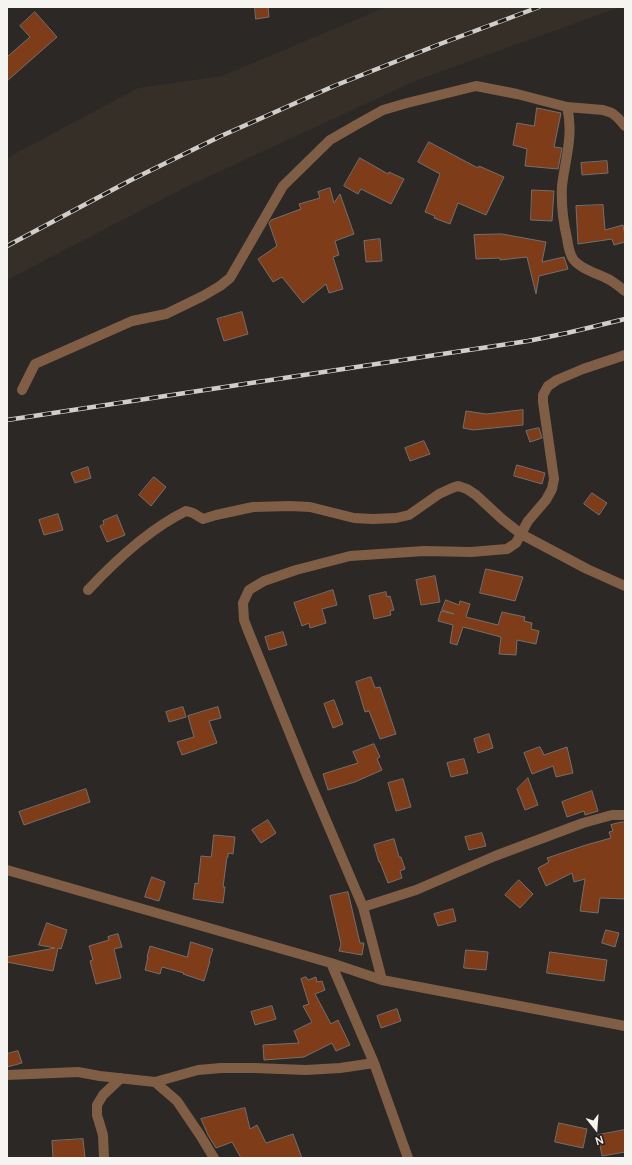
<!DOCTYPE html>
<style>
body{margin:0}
#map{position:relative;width:632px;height:1165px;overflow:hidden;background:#2b2825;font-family:Manrope,sans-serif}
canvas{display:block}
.frame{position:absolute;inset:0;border:8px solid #f6f4f1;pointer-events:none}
.north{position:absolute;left:576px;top:1109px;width:40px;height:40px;-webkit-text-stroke:3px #221f1b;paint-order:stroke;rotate:163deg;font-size:11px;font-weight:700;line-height:16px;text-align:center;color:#f6f4f1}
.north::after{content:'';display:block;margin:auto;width:14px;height:18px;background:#f6f4f1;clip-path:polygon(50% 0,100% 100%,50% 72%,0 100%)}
</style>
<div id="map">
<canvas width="632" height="1165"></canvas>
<div class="frame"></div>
<div class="north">N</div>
</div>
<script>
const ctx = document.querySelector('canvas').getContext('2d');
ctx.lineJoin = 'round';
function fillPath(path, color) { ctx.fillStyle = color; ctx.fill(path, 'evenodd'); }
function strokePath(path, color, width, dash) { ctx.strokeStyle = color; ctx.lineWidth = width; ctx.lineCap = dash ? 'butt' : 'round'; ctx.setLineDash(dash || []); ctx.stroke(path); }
const built = new Path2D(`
 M386,7H620L415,81L186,187L7,280V158L138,88L222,76Z`);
const building = new Path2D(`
 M255,7H268L269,17L256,19Z
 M35,12L57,37L7,81V57L30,37L20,26Z
 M537,108L561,113L554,147L562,148L558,169L525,166L527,149L513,145L517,123L534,126Z
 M429,142L478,168L479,166L504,177L486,215L458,203L450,224L434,218L435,216L425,212L440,174L418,162Z
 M360,158L388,174L389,172L404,179L391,204L361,189L358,194L344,186Z
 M607,161L608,173L582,175L581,163Z
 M330,188L334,203L340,194L354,234L335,241L339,255L333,257L343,289L329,293L326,284L303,303L282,277L273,282L258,259L277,246L269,223L271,220L301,209L299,204L320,198L318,192Z
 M532,190L554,191L552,221L531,220Z
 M603,205L605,230L623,225L625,236V242L614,245L612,239L578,244L576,206Z
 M502,234L546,242L542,262L564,257L568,269L539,276L536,294L527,257L500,260V258L476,259L474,235Z
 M380,239L382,261L366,262L364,241Z
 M242,312L248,334L224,341L217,319Z
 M523,410V425L473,430L463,428L466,411L486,414Z
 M539,428L542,438L530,442L526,431Z
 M424,441L430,454L410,461L405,448Z
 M517,465L545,473L542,484L514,476Z
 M88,467L91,478L75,483L71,473Z
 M154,477L166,487L151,506L139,495Z
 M592,493L607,503L599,515L584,504Z
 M58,514L63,530L44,535L39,520Z
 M117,515L125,535L107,542L100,526L104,524L103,521Z
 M486,569L523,577L515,601L480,593Z
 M435,576L440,602L421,605L416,580Z
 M333,590L337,605L322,609L326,623L310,628L309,623L302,626L294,603Z
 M386,592L387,597L390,596L394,610L390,611L391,615L374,619L369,596Z
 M446,600L459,605L460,601L470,604L466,617L498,625L502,612L525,617L524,621L532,623L531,629L539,631L536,644L517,640L516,655L499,654L501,637L463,627L457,645L450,643L453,625L438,621L441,611L454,614L442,610Z
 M283,632L287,645L269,650L265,637Z
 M371,677L375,688L380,687L396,734L380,739L369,711L365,712L356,682Z
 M334,700L343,724L333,728L324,704Z
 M183,707L186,717L169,722L166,712Z
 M218,707L221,718L209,721L217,743L182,755L177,742L194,737L188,716Z
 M489,734L493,748L478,753L474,739Z
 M374,744L380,757L377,759L382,770L355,782L328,790L323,774L358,763L353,752Z
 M540,747L544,755L567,747L573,773L556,777L553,766L532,774L524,753Z
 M464,759L468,773L451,777L447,763Z
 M528,778L538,805L525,810L517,789Z
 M403,779L411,807L396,811L388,783Z
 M86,789L90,802L24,825L19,812Z
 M592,791L598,811L585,815L584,811L567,817L562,802Z
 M268,820L276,833L261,843L252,830Z
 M622,822H625V899L600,898L598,913L580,911L585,879L574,882L572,873L546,886L538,868L549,862L547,858L586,845L611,838L609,832L613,831L611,825Z
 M482,833L486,846L469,850L465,837Z
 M214,835L235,837L233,854L228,853V857H227L223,887H225L223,903L193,899L195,883L198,884L201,856L211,857Z
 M394,839L399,857H401L405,869L400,871L402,878L388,883L380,862H379L374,845Z
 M152,877L165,882L159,901L145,897Z
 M519,880L533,894L520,908L505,895Z
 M348,892L360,943H364L362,955L339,951L341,944L330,896Z
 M453,909L456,921L438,926L434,914Z
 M47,923L67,930L61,949L58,948L53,971L7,962V957L55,948L39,945Z
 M606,930L619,933L615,947L602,943Z
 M118,934L122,947L114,949L121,978L96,984L90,961L93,960L89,946L109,940L108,937Z
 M191,942L213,949L209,961H210L204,981L183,974L184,973L162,967L160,974L145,970L148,957H147L150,946L187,957Z
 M466,950L488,952L486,970L464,968Z
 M550,952L607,960L604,981L547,973Z
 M306,977L308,980L316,977L317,982L322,981L325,990L315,994L331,1024L338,1020L350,1045L336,1051L332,1043L304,1057L264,1060L263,1045L299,1043L294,1031L312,1022L303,1006L309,1004L301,979Z
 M272,1006L276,1019L255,1025L251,1012Z
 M397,1009L401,1021L381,1028L377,1016Z
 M18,1051L22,1063L7,1067V1054Z
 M245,1108L250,1129L257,1125L266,1143L293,1134L302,1158H241L232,1142L216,1148L208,1135L201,1119Z
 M559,1123L587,1129L583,1148L555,1142Z
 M625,1130V1152L602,1156L598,1135Z
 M83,1139L85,1158H53L52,1141Z`);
const minor = new Path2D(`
 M567,107C574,134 565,160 562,186C561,204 563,221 567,238C568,245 569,253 573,259C580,269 599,274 610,280C615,283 620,287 625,291
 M22,390L35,364L132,321L166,314L203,296L220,286L230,278L283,186L330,140L356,125L383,110L407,103L476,86L517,94L567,107L603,110L612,113L618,118L625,126
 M88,590C116,560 149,529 186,511L193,513L203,519L216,515L253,507L290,506L310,507L354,518L373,519L396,518L409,515L439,494L452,488L458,486L467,489L476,495L502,519L521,534L587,569L625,586
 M7,870L331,963L382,980L625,1026
 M363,907L416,890L495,856L583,823L612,815H625
 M331,963L374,1063L408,1158
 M382,980L363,907L308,778L249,633L244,620L243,603L249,590L264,581L296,570L350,556L424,551L471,552L507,549L516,543L528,521L546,500L552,489L554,479L543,402V395L548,386L557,380L583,369L625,355
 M7,1075L78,1072L100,1076L155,1082L198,1070L221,1068H254L306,1070L340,1068L374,1063
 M155,1082L177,1101L200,1135L214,1158
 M104,1158L103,1135L97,1115V1105L103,1095L121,1078`);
const rail = new Path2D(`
 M7,246L131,180L221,136L334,86L440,44L539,7
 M7,420L528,341L567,333L625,319`);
fillPath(built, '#362f27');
fillPath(building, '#7e3c18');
strokePath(building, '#746f6c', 1);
strokePath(minor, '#805d45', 10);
strokePath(rail, '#d0cecb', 4.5);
strokePath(rail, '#221f1b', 3, [9]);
</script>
